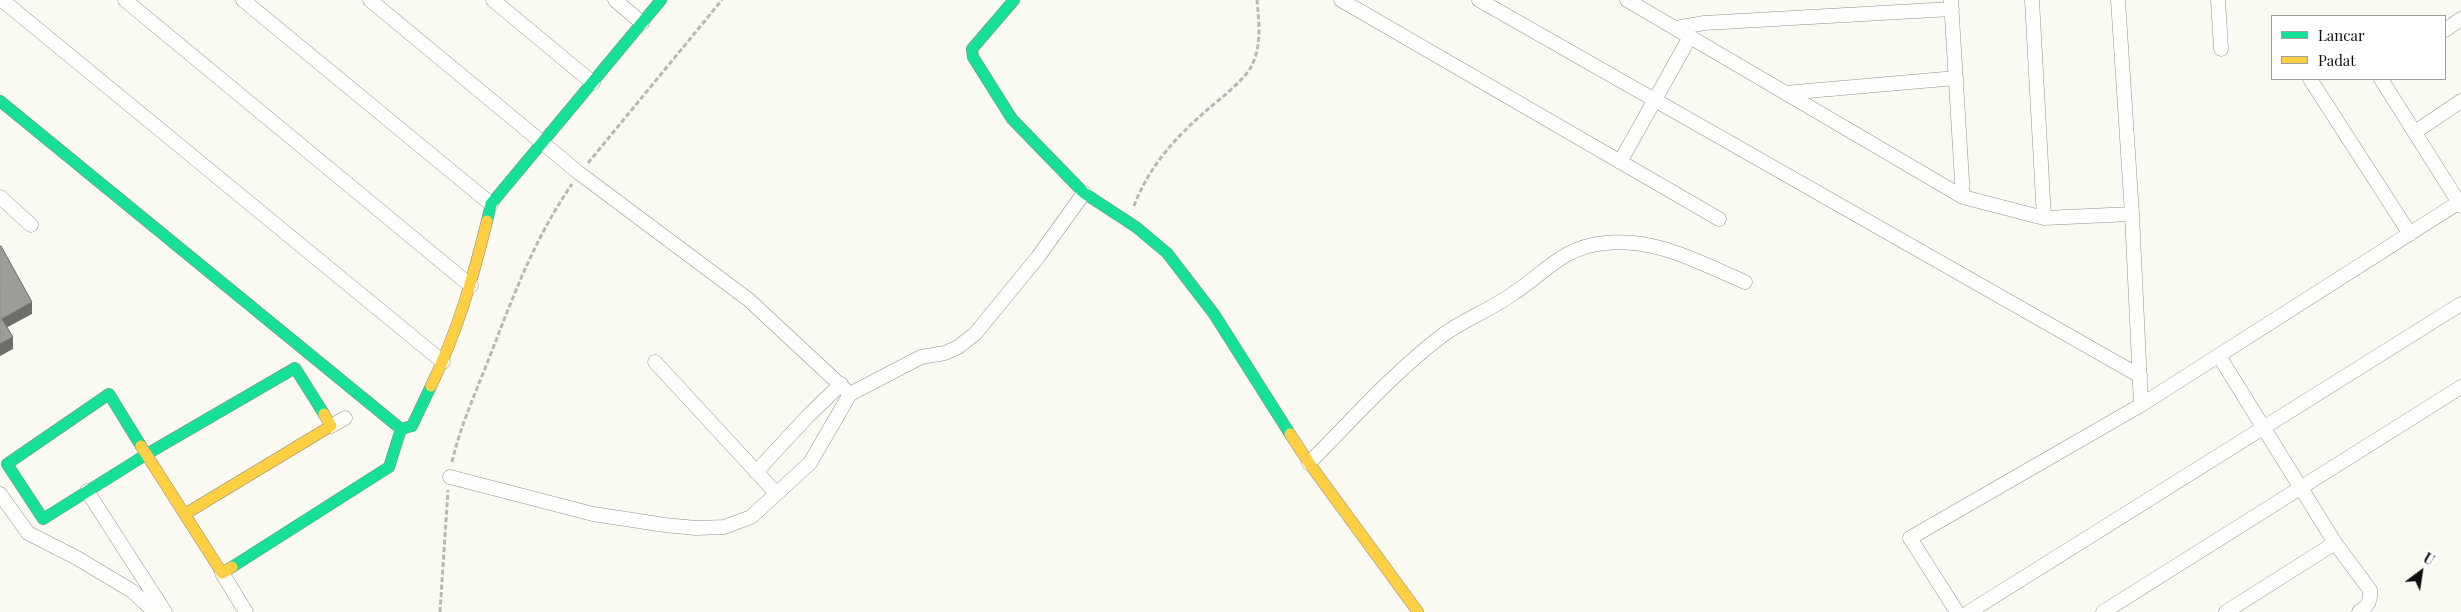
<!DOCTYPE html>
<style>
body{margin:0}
#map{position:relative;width:2461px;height:612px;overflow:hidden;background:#faf9f2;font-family:"Playfair Display",serif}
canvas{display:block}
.legend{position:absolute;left:2271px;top:15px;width:175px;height:65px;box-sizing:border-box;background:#fff;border:1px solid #9e9e9e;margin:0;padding:6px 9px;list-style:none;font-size:15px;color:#0d0d0d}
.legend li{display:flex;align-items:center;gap:10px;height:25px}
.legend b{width:25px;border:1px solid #9e9e9e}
.north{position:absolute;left:2396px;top:547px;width:50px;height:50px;-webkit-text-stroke:4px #fff;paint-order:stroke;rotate:31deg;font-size:14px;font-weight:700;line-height:20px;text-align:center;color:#0d0d0d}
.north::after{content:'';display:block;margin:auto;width:18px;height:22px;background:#0d0d0d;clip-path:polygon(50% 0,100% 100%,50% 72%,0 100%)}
</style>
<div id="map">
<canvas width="2461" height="612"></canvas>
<ul class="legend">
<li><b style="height:6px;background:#16e098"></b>Lancar</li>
<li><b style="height:6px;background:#ffcf43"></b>Padat</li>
</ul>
<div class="north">U</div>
</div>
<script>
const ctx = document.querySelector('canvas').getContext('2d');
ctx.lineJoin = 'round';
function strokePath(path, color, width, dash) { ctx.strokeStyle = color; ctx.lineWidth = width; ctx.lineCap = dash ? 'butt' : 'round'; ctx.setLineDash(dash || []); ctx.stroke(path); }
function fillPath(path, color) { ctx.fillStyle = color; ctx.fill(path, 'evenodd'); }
const path = new Path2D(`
 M588,163L722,0
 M1134,206C1149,166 1176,137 1207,110C1220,99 1243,81 1251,67C1262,46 1259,23 1257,0
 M452,462C460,427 475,394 488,361C513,297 533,241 572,184
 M440,612L448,490`);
const street = new Path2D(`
 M2,0L443,362
 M125,0L471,286
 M243,0L491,204
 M370,0L579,173L749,300L850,394
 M493,0L593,83
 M615,0L642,23
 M1341,0L1719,219
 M1479,0L2140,376
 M1627,0L1963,197L2044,218L2132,214
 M2032,0L2044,218
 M2118,0L2132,214L2141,405
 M2218,0L2221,49
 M1951,1L1963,197
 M1676,28L1704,23L1952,9
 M2445,30L2461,19
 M2310,79L2410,234
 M2381,79L2461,206
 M1785,93L1956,78
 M2415,132L2461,101
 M1620,162L1690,37
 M0,197L31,225
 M2219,356L2335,543L2370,590C2371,601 2368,606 2359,612
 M655,362L776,493
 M331,426L345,418
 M1309,463C1352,420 1394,372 1443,335C1465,319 1492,309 1514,293C1547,271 1563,247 1605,243C1655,237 1700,263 1745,282
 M756,472L808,416L841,384
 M450,477L593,514L665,525L696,528L724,527L751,517L810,463L850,394L921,357L945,353L958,347L975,334L1038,257L1084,193
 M87,491L165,612
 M0,494L28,533L77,558L132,591L155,612
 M222,573L246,612
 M1957,612L1910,538L2141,405L2461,201
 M1969,612L2461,304
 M2103,612L2461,387
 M2226,612L2335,543`);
const fast = new Path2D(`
 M1014,0L972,49L973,57L1012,119L1084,193L1136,227L1167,253L1214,314L1290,434
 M0,101L401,429L412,426L431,386
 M487,221L491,204L661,0
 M141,446L109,394L7,464L43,519L147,454L295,368L324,414
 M232,567L389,467L401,429`);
const slow = new Path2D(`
 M431,386C457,333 473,278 487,221
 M1290,434L1309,463L1418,612
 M141,446L222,573L232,567
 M185,514L331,426L324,414`);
const shadedWall = new Path2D(`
 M32,302V314L2,330V319Z
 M13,337V349L0,356V344Z`);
const building = new Path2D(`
 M0,246H1L32,302L2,319L13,337L0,344Z`);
strokePath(street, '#949390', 15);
strokePath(fast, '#8a8a87', 12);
strokePath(slow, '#8a8a87', 12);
strokePath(path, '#b8b8b6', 3, [5, 2.5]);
strokePath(street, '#fefefd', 14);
strokePath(fast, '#16e098', 11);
strokePath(slow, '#ffcf43', 11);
fillPath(shadedWall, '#6e6d6a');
fillPath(building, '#9d9c98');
strokePath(building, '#6e6d6a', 1);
</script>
